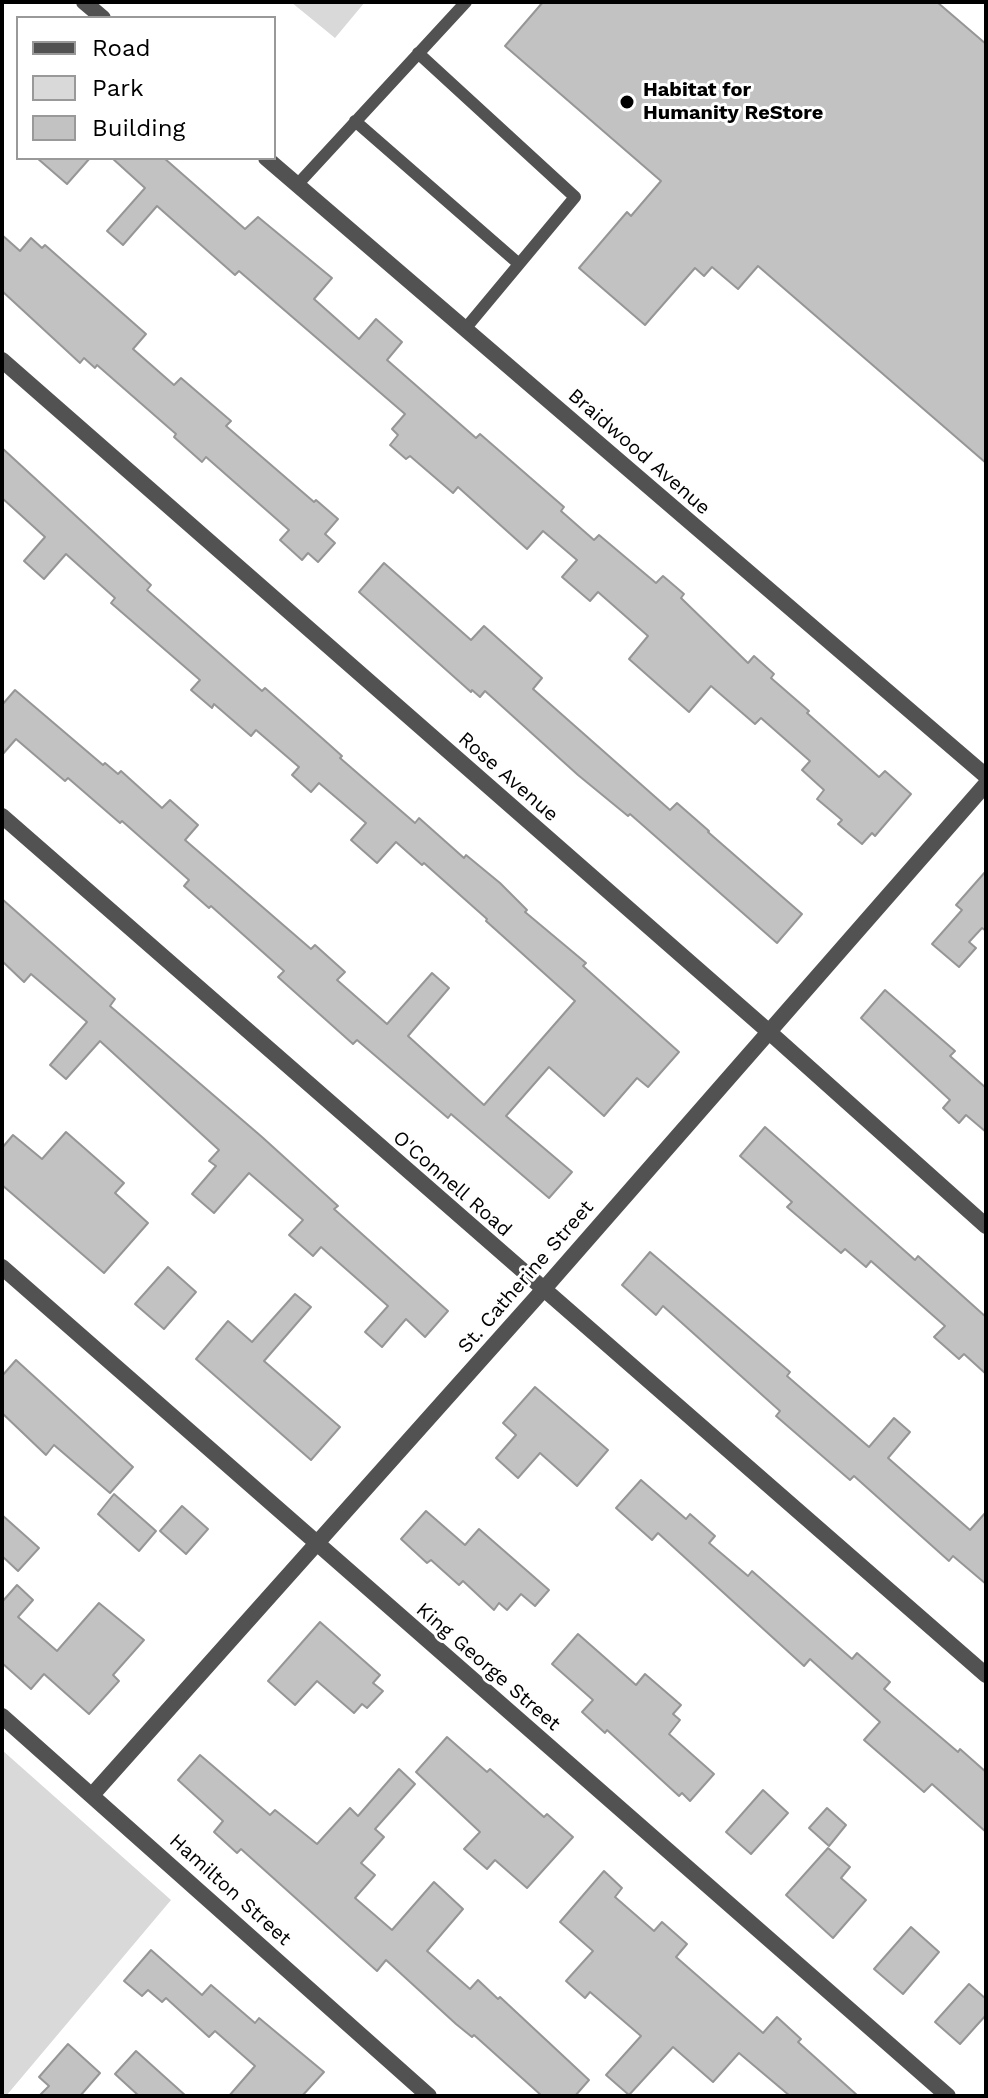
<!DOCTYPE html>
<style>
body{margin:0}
#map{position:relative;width:988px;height:2098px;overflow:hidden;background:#fff;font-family:"Work Sans",sans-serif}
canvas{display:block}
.frame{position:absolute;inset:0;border:4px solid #000;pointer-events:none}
.legend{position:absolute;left:16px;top:16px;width:260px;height:144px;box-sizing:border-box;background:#fff;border:2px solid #999;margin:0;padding:10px 14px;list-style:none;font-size:24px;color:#000}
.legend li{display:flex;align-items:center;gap:16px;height:40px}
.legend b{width:40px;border:2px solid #999}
</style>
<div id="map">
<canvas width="988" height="2098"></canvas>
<div class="frame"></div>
<ul class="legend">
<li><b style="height:10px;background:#525252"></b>Road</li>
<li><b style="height:22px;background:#d9d9d9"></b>Park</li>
<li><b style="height:22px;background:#c2c2c2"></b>Building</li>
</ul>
</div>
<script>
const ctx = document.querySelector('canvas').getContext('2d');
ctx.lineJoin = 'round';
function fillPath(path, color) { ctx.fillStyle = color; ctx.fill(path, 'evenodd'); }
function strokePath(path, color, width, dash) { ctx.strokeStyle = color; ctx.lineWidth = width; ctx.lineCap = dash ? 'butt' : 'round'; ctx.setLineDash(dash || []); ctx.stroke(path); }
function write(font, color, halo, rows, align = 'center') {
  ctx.font = font + ' "Work Sans",sans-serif'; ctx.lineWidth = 6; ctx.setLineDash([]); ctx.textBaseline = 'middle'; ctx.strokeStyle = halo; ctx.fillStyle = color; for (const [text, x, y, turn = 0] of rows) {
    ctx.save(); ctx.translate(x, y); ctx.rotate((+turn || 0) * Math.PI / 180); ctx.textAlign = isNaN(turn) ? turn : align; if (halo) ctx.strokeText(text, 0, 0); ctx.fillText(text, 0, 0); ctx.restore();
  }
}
const green = new Path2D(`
 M291,2H365L335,38Z
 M2,1750L171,1900L6,2096H2Z`);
const building = new Path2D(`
 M543,2H937L986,44V463L758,266L738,289L712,267L704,276L695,268L645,325L579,268L627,212L631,216L661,181L505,46Z
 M37,158H90L67,184Z
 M112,158H164L245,229L258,217L332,278L314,299L359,339L376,319L402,342L387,360L476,438L480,434L564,507L561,511L594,540L599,535L656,583L663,576L684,594L681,598L748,663L754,656L774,674L771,678L809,711L807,713L879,777L885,771L911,794L875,836L872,833L862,844L838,824L842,820L817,799L824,790L802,770L810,761L761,718L755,724L711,686L689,712L629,659L648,636L598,592L590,601L562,577L577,560L543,531L527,549L458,487L453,493L410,456L406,459L390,445L398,435L392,429L405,414L239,271L235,275L157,206L123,245L107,231L145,188Z
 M2,235L20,251L31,238L42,248L45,245L146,334L133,349L174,385L181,378L231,421L226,426L314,502L316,500L338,519L325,534L335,543L318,562L308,553L302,560L280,540L289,530L206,457L202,462L174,437L176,434L97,365L95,368L84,358L80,363L2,291Z
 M2,448L151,585L147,590L262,691L265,688L323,739L342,756L340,758L415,823L419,818L464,858L466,855L500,883L527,910L525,912L586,963L583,966L679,1052L648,1087L637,1078L604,1116L549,1067L506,1116L572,1172L549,1198L451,1114L448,1118L357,1040L353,1044L278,977L284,971L211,906L209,908L184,886L189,880L122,821L120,823L68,778L65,781L16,739L2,755V705L15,690L103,765L105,763L118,774L121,771L162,808L170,800L198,825L185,840L311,949L315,945L345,972L337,980L387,1024L432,973L449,988L408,1036L484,1105L575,1001L486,921L487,919L424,863L422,865L396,842L377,863L351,840L366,823L319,783L311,792L292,775L299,767L256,730L251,736L214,704L212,708L191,690L200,680L111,603L115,598L66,554L44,579L24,561L45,537L2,498Z
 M384,563L471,640L484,626L542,678L533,689L670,810L677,803L709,831L708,832L802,914L777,943L630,814L628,816L578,775L485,691L480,697L472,690L471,692L359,592Z
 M986,871V931L982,928L969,942L976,948L959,967L932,944L962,910L956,905Z
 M2,899L115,999L110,1006L262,1137L338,1206L334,1209L448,1311L425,1337L406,1319L382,1347L365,1332L388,1306L321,1247L313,1256L289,1235L303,1220L249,1173L214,1213L192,1194L216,1166L209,1161L219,1150L100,1041L66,1079L50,1065L87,1022L31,974L24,982L2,961Z
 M885,990L955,1051L950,1056L986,1088V1132L966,1115L959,1123L943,1108L950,1100L861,1018Z
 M765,1127L915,1260L918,1256L986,1317V1374L964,1354L959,1359L934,1337L945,1326L871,1261L866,1267L845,1249L841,1253L787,1207L792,1202L740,1156Z
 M66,1132L124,1183L115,1193L148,1223L104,1273L2,1185V1148L13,1135L42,1159Z
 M650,1252L790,1372L787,1376L869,1447L894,1418L910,1432L888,1458L970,1530L986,1512V1584L953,1556L949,1561L854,1476L850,1480L776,1416L780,1411L663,1306L656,1315L622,1285Z
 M168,1267L196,1292L164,1329L135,1304Z
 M295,1294L311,1307L264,1361L340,1427L311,1460L196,1359L228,1321L252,1342Z
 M16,1360L133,1467L110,1493L54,1445L46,1455L2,1413V1376Z
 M535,1387L608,1450L577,1486L540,1453L518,1478L496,1458L516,1435L503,1423Z
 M641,1480L686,1519L690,1514L715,1536L709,1543L748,1576L752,1571L852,1659L857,1653L890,1682L884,1689L958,1752L960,1749L986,1772V1832L932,1784L924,1792L864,1740L880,1722L810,1659L804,1666L658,1533L652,1540L616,1508Z
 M114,1494L156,1531L139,1551L98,1514Z
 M182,1506L208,1529L186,1554L160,1531Z
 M426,1511L465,1545L479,1529L549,1590L535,1606L521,1594L507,1610L499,1603L494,1610L463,1581L459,1585L431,1560L427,1563L401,1539Z
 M2,1515L39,1548L18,1571L2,1556Z
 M17,1585L33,1600L18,1617L57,1651L99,1603L144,1640L113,1675L119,1681L89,1714L44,1674L31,1689L2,1663V1602Z
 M320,1622L380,1675L373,1683L383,1691L367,1708L362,1704L354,1713L317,1681L295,1705L268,1681Z
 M578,1634L636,1685L645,1674L681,1705L673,1714L680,1720L669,1734L714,1774L690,1801L682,1793L679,1796L607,1730L605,1733L582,1712L593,1700L552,1664Z
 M447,1737L487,1772L490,1769L544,1817L547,1814L573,1837L527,1888L495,1860L487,1869L464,1849L480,1832L416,1772Z
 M200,1755L270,1815L275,1810L317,1844L350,1808L358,1816L399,1769L415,1784L375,1829L384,1837L361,1863L375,1875L355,1898L392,1930L434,1882L463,1909L427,1951L470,1989L478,1980L498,1999L500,1997L589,2080L575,2096H542L474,2035L472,2037L456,2024L386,1960L377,1971L241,1849L237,1853L214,1832L223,1821L178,1780Z
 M763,1790L788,1813L751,1854L726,1832Z
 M827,1808L846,1825L829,1846L809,1828Z
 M828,1848L850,1867L841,1878L866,1900L833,1938L786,1895Z
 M604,1871L622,1888L615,1897L654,1931L662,1922L687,1944L676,1957L763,2033L777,2017L801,2039L798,2042L858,2096H790L739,2053L713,2082L673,2047L629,2095L606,2075L641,2036L590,1992L585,1998L566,1981L593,1951L560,1922Z
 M911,1927L939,1952L903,1994L874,1969Z
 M151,1950L202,1995L211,1985L255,2023L259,2018L324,2072L302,2096H229L255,2066L215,2031L209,2037L166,1998L162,2002L148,1990L142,1996L124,1981Z
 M969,1984L986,1999V2015L960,2044L935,2022Z
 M68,2044L100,2073L80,2096H39L49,2086L39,2077Z
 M136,2051L186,2096H139L115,2074Z`);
const lane = new Path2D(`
 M418,53L575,197L465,329
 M355,121L519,264
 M297,185L466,2`);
const street = new Path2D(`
 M84,2L103,18
 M266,158L986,776
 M2,360L768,1031L986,1226
 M2,816L986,1675
 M2,1267L948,2096
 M2,1716L429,2096
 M93,1794L543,1290L986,784`);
const markers = [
 [627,102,8,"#000"]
];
const poiNames = [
 ["Habitat for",643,90],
 ["Humanity ReStore",643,113]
];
const streetNames = [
 ["Braidwood Avenue",639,452,41],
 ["Rose Avenue",508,777,41],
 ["O'Connell Road",452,1184,41],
 ["St. Catherine Street",526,1277,-49],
 ["King George Street",488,1667,41],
 ["Hamilton Street",230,1890,42]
];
fillPath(green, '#d9d9d9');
fillPath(building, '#c2c2c2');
strokePath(building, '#969696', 2);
strokePath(lane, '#525252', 12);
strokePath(street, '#525252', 16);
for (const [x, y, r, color] of markers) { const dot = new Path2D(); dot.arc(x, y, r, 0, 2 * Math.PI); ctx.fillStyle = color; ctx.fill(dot); strokePath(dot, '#fff', 3); }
write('bold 20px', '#000', '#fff', poiNames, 'left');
write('20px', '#000', '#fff', streetNames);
</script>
